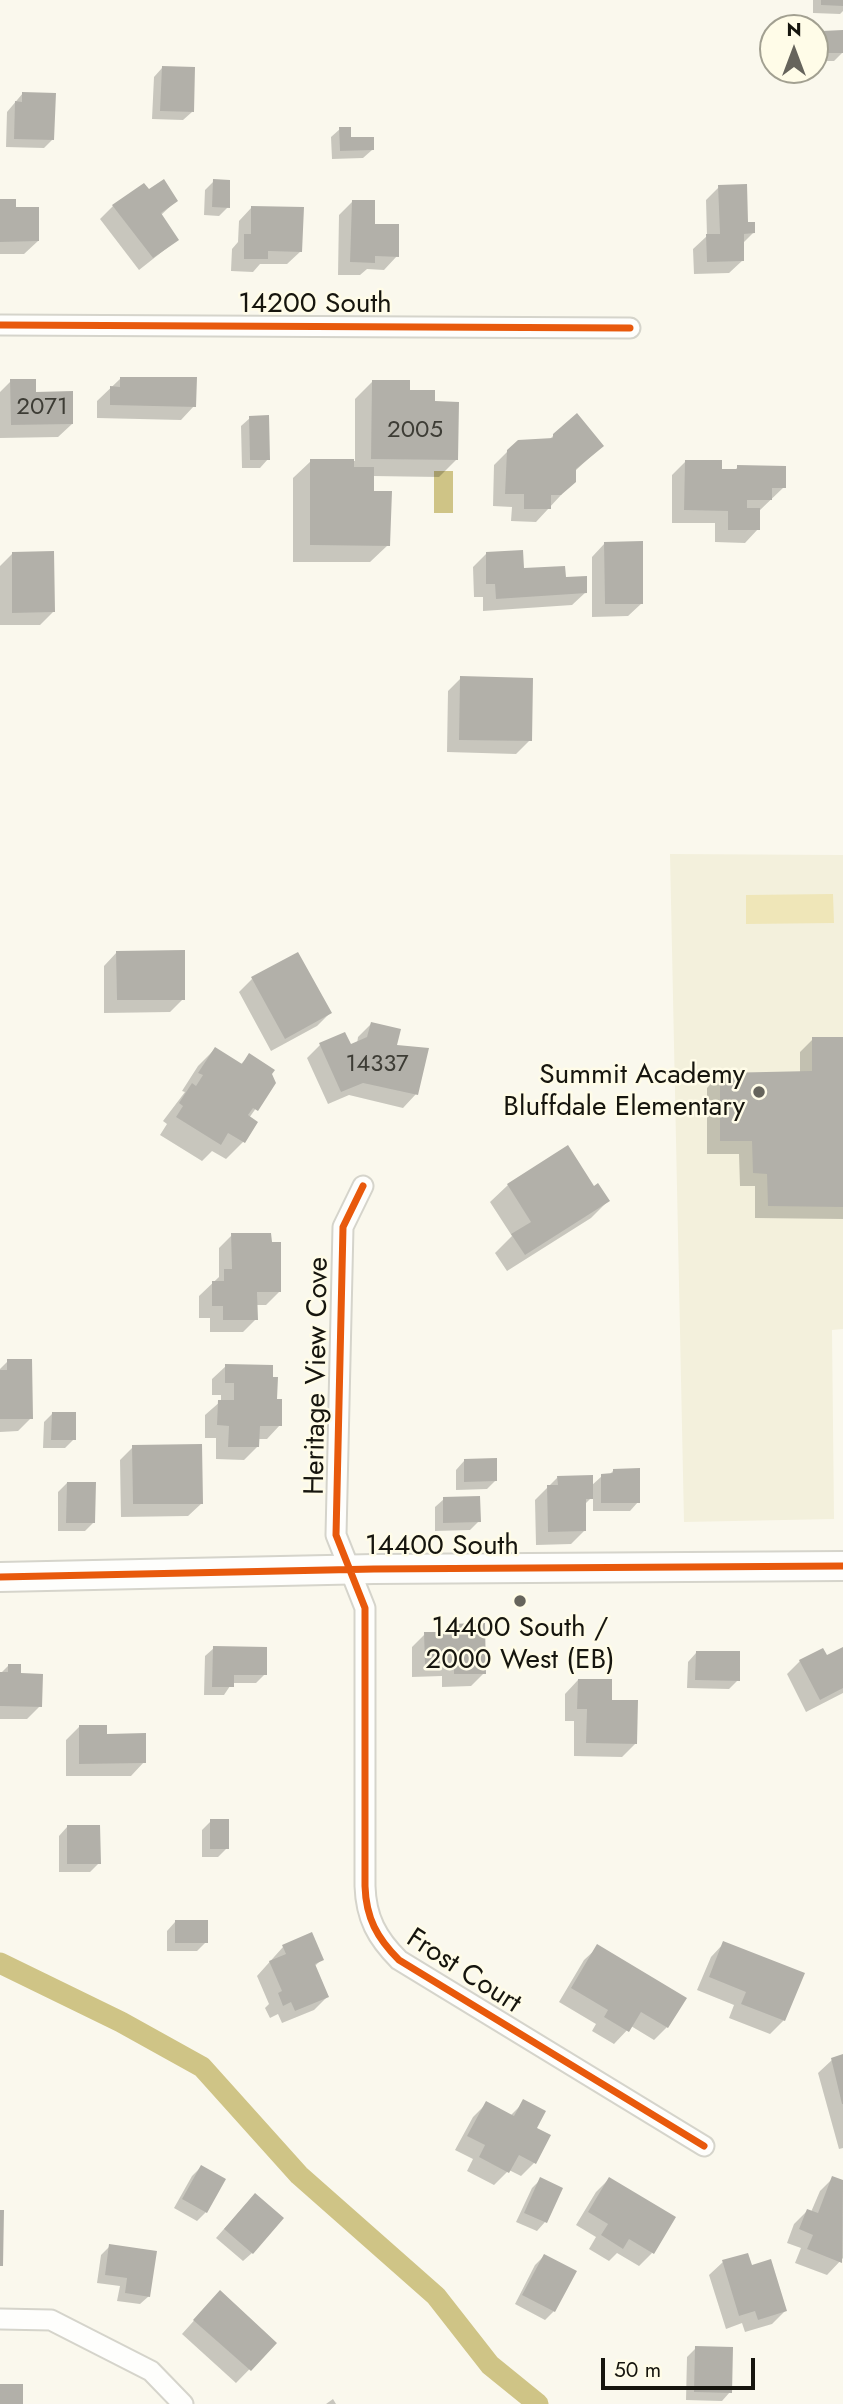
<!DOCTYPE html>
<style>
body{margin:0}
#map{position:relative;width:843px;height:2404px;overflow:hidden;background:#faf8ed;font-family:Jost,sans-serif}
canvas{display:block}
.north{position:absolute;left:759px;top:14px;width:70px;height:70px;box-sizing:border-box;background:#fffce8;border:2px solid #a2a091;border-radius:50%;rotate:0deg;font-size:19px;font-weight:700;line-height:28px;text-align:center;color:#16150e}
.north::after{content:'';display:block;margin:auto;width:24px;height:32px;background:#66645c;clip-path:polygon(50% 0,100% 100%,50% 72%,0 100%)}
.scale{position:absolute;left:601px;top:2358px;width:154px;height:32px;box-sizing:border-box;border:4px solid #16150e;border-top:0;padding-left:9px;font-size:21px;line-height:24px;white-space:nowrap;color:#16150e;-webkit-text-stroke:5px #fffce8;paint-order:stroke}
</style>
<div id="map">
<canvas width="843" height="2404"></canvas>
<div class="north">N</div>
<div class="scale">50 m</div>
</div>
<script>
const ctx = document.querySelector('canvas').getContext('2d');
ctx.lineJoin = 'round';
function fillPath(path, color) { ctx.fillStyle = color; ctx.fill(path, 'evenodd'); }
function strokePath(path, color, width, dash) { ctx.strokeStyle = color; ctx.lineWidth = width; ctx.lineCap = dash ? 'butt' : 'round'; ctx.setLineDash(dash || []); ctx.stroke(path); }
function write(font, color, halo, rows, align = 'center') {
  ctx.font = font + ' Jost,sans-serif'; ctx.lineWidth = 5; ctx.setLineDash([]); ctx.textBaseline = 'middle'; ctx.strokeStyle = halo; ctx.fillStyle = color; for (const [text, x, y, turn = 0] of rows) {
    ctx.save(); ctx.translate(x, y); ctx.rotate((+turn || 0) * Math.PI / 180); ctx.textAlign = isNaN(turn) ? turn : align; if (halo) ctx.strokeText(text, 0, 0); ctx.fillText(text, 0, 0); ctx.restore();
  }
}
const built = new Path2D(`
 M670,854L843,855V1329L832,1330L834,1519L684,1522Z`);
const green = new Path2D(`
 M833,894L834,923L746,924V895Z`);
const water = new Path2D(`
 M434,471H453V513H434Z`);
const shadow = new Path2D(`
 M813,0H843V11L840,14L813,13Z
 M822,33L843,52L834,61H815V40Z
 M162,68L192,112L183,120L152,119L154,77Z
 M23,93L52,140L44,148L6,147L7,112Z
 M340,129L350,139L372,150L363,158L332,159L331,137Z
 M214,181L228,207L219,216L204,215L205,190Z
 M719,187L753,233L742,244L743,260L729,273L694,274L693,249L707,236L706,200Z
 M149,192L176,201L160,216L177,240L139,270L100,219L113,206Z
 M0,201L14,209L38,241L24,254H0Z
 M353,201L397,256L384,270L367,269L360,275H338L339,215Z
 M252,207L301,251L287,264H260L253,272L231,271L232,249L238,242L239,221Z
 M120,379L194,406L181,420L97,418V401Z
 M11,381L34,394L72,424L58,437L0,438V392Z
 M372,382L408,391L433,403L457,459L439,477L372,476V492L388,545L370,562H293V478L311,461H355V399Z
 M250,418L268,459L260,468H242L241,426Z
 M554,435L602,446L575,471L561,495L536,522L511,521L512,507L493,506L494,465L508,451L549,440Z
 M686,461L721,471H734L738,467L784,487L759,511L758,529L745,543L715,542V523H672V475Z
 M605,543L642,603L628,616L592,617V557Z
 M12,554L53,612L40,625H0V566Z
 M486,554L522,569L564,578L586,592L572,605L483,611V597H474L473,567Z
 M461,678L530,740L516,754L447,752L448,691Z
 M117,952L183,999L170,1012L104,1013V966Z
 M252,979L330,1013L317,1026L271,1051L239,992Z
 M371,1024L395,1047L416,1094L403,1108L349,1095L328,1104L307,1058L320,1045L350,1047L357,1044L358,1037Z
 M843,1038V1219L755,1218V1186H740L739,1154H707V1088L720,1074L800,1073V1052L813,1039Z
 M215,1049L240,1065L249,1056L270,1074L274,1083L249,1118L243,1142L226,1159L212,1151L202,1161L160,1135L167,1124L163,1121L185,1092L182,1091L198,1066Z
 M508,1185L608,1201L591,1218L507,1271L495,1253L512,1236L490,1202Z
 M232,1235L280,1291L266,1305H256V1319L243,1332H210V1318H199V1296L219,1277V1248Z
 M8,1361L31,1418L18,1431L0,1432V1369Z
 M226,1366L276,1401L280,1425L267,1439H258V1446L244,1460L216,1459V1438H205V1415L221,1401V1395H212V1379Z
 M53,1413L74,1439L65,1448H43L44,1422Z
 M133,1447L202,1503L188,1516L121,1517L120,1460Z
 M464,1461L495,1481L487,1489L456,1490V1470Z
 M614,1470L638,1502L630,1511H593V1496L584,1505L585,1530L571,1544L536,1545L535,1500L558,1477L591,1486L602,1476L609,1475Z
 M67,1483L93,1523L85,1531H58V1492Z
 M444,1499L479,1521L470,1530L435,1531V1507Z
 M448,1626L484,1673L471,1686L442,1687V1676L412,1677V1647L425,1634H440Z
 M214,1648L265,1674L256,1683H232L224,1695H204L205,1656Z
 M843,1649V1693L806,1712L787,1674L800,1661L826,1658Z
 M696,1653L738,1680L729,1689L687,1688L688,1662Z
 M8,1666L19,1675L40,1706L27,1719H0V1674Z
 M578,1680L610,1702L636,1743L622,1757L574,1756V1721H565V1694Z
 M79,1727L105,1735L144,1762L131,1776H66V1740Z
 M211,1821L227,1848L218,1857H202V1830Z
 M67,1827L99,1863L90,1872H59V1836Z
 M175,1922L206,1942L197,1951H167V1931Z
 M724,1943L784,2020L770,2034L729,2018L734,2005L697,1990L711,1957Z
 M283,1947L322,1959L314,1967L327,1997L314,2010L282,2023L278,2014L270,2018L265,2008L269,2004L257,1976Z
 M598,1947L667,2027L654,2040L631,2026L614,2044L592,2031L596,2024L559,2002L584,1960Z
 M843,2056V2148L839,2149L818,2073L832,2060Z
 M524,2102L535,2129L534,2163L521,2176L509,2170L494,2185L467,2171L473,2159L455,2150L473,2117L486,2104L510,2116Z
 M201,2167L206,2212L197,2221L174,2208L192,2176Z
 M833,2178L843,2182V2258L827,2275L795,2263L801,2248L787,2243L794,2224L807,2211L811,2212L820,2191Z
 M541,2179L561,2189L545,2222L537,2231L516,2222L532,2188Z
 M609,2179L652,2253L639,2266L617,2253L609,2261L589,2249L596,2237L576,2225L596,2192Z
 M246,2204L252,2253L243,2261L216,2238Z
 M110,2246L149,2296L140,2304L117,2301L120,2286L97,2283L101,2255Z
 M746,2255L750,2267L785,2311L772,2324L745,2332L742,2323L726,2329L709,2275L723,2262Z
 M544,2256L554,2311L545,2320L515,2304L535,2265Z
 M207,2306L275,2343L236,2383L182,2334Z
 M696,2348L730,2392L722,2401L686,2400L687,2357Z
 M333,2399L336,2404H326Z`);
const canal = new Path2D(`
 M0,1963L121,2022L202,2067L299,2175L436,2296L490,2365L538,2404`);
const building = new Path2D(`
 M821,0H843V6L821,5Z
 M843,30V53H822V31Z
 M162,66L195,67L194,112L160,111Z
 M22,92L56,93L54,140L14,139L15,101L22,102Z
 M339,127H351V137H374V150L340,151Z
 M164,179L178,201L161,213L179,240L153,258L112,205L144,183L149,189Z
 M213,179L230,180V208L212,207Z
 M747,184L748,222H755V233L744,234V261L707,262L706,234H720L718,185Z
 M0,199H16V207H39V241L0,242Z
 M352,200H375V224H399V257L375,256V263L350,262Z
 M251,206L304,207L302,252L268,251V259H244V234H251Z
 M120,377H197L196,407L110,405V386L120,387Z
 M10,379H36V392L73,391V424L11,425Z
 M372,380H410V390H435V401L459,402L458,460L371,459Z
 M577,413L604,446L576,469V482L561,495H551V509H524V494H505L507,450L518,440L553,438V434Z
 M269,415L270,460H250L249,416Z
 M310,459H354V467H374V491H392L390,546L310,545Z
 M685,460H722V469H737V465L786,466V488H772V500H747V508H760V530H728V511L684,510Z
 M643,541V604H605L604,542Z
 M523,550L524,568L565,566L566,577L587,576V593L496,599L495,584H486V552Z
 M54,551L55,612L12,613V552Z
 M460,676L533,678L532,741L459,740Z
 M185,950V1000H117L116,951Z
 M298,952L332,1013L285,1039L251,977Z
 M371,1022L401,1029L397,1045L429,1048L418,1095L363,1083L341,1092L319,1043L345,1032L351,1044L367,1037Z
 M812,1037H843V1207L768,1206L767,1174L753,1173L752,1141H720V1073L812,1071Z
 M215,1047L242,1064L249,1053L275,1070L272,1074L276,1083L258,1111L253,1108L248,1115L258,1122L245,1143L228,1133L221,1145L176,1117L183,1106L179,1103L192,1083L196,1086L203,1075L198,1073Z
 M568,1145L594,1186L598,1183L610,1201L525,1255L511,1234L531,1222L507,1184Z
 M231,1233H271L272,1242H281V1292H257L258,1320H223V1306H212V1281H224V1269H232Z
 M7,1359H32L33,1419H0V1370H7Z
 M225,1364L273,1365V1377H278L277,1399H282V1426H260L259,1447H228L229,1426L217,1425L218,1400H234V1383H225Z
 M52,1412H76V1440H51Z
 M202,1444L203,1504H133L132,1445Z
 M497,1458V1481L464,1482V1459Z
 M640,1468V1503H601V1474L613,1473V1469Z
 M593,1475V1499H586V1531L548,1532L547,1485H558L557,1476Z
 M67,1482H96L95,1523H66Z
 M480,1496L481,1522L443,1523V1497Z
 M485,1623L486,1674H454V1663L425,1664L424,1632H448L447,1624Z
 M213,1646L267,1647V1675H234V1687H212Z
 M843,1647V1688L820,1700L799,1660L823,1648L827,1655Z
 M696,1651H740V1681L695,1680Z
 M8,1664H21V1673L43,1674L42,1707L0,1706V1672H8Z
 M578,1679H612V1700H638L637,1744L586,1743L587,1709H577Z
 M79,1725H107V1734L146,1733V1763L79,1764Z
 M210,1819H229V1849H210Z
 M67,1825H100L101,1864H67Z
 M175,1920H208V1943H175Z
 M312,1932L324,1960L315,1964L329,1997L295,2011L291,2002L283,2006L278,1993L282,1991L269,1961L286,1954L282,1945Z
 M723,1941L805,1973L785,2021L741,2004L746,1992L709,1977Z
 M597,1944L687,1998L668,2028L641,2012L629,2032L604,2017L608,2010L571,1988Z
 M843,2054V2104H842L831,2058Z
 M523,2099L546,2111L537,2128L551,2135L536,2164L519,2155L509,2173L479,2157L485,2145L467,2136L486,2101L514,2116Z
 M201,2165L226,2179L207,2213L182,2199Z
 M832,2176L843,2180L842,2263L807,2249L813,2235L799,2229L807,2209L818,2213Z
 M540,2177L563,2188L547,2223L524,2213Z
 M609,2177L676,2217L654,2254L629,2239L623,2249L601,2235L608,2224L588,2212Z
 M255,2193L284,2218L253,2254L224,2229Z
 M0,2210H4L3,2266H0Z
 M109,2244L157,2251L150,2297L125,2293L127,2278L105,2275Z
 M748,2253L752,2265L771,2259L787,2311L758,2320L755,2311L739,2316L722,2260Z
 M544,2254L577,2271L555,2312L522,2295Z
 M220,2290L277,2343L251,2371L193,2320Z
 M695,2346L733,2347L732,2393L694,2392Z
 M0,2384H23V2404H0Z`);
const street = new Path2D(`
 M0,325L630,328
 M363,1186L343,1227L336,1535L365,1608V1886C366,1918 377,1938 399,1960L704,2146
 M0,2319L51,2320L151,2371L183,2404`);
const secondary = new Path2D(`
 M0,1577L374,1569L843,1566`);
const cycleway = new Path2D(`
 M0,325L630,328
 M363,1186L343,1227L336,1535L365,1608V1886C366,1918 377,1938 399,1960L704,2146
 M0,1577L374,1569L843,1566`);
const markers = [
 [759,1092,7,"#66645c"],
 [520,1601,7,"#66645c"]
];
const numberNames = [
 ["2071",42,408],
 ["2005",415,431],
 ["14337",377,1065]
];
const streetNames = [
 ["14200 South",315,305],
 ["Heritage View Cove",318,1376,-89],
 ["14400 South",442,1547],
 ["Frost Court",463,1972,33]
];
const poiNames = [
 ["Summit Academy",745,1076],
 ["Bluffdale Elementary",745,1108],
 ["14400 South /",520,1629,"center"],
 ["2000 West (EB)",520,1661,"center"]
];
fillPath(built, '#f3f0dc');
fillPath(green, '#efe6b8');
fillPath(water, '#cfc486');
fillPath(shadow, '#0003');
strokePath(canal, '#cfc486', 21);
fillPath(building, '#b2b0a9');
strokePath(street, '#d5d4cb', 23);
strokePath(secondary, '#d5d4cb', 32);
strokePath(street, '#fefefc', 19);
strokePath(secondary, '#fefefc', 28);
strokePath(cycleway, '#e8590c', 7);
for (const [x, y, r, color] of markers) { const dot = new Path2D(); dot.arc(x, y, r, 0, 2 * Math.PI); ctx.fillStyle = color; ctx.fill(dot); strokePath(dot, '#fffce8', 2.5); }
write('24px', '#3d3c35', null, numberNames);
write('28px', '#16150e', '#fffce8', streetNames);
write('28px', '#16150e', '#fffce8', poiNames, 'right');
</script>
